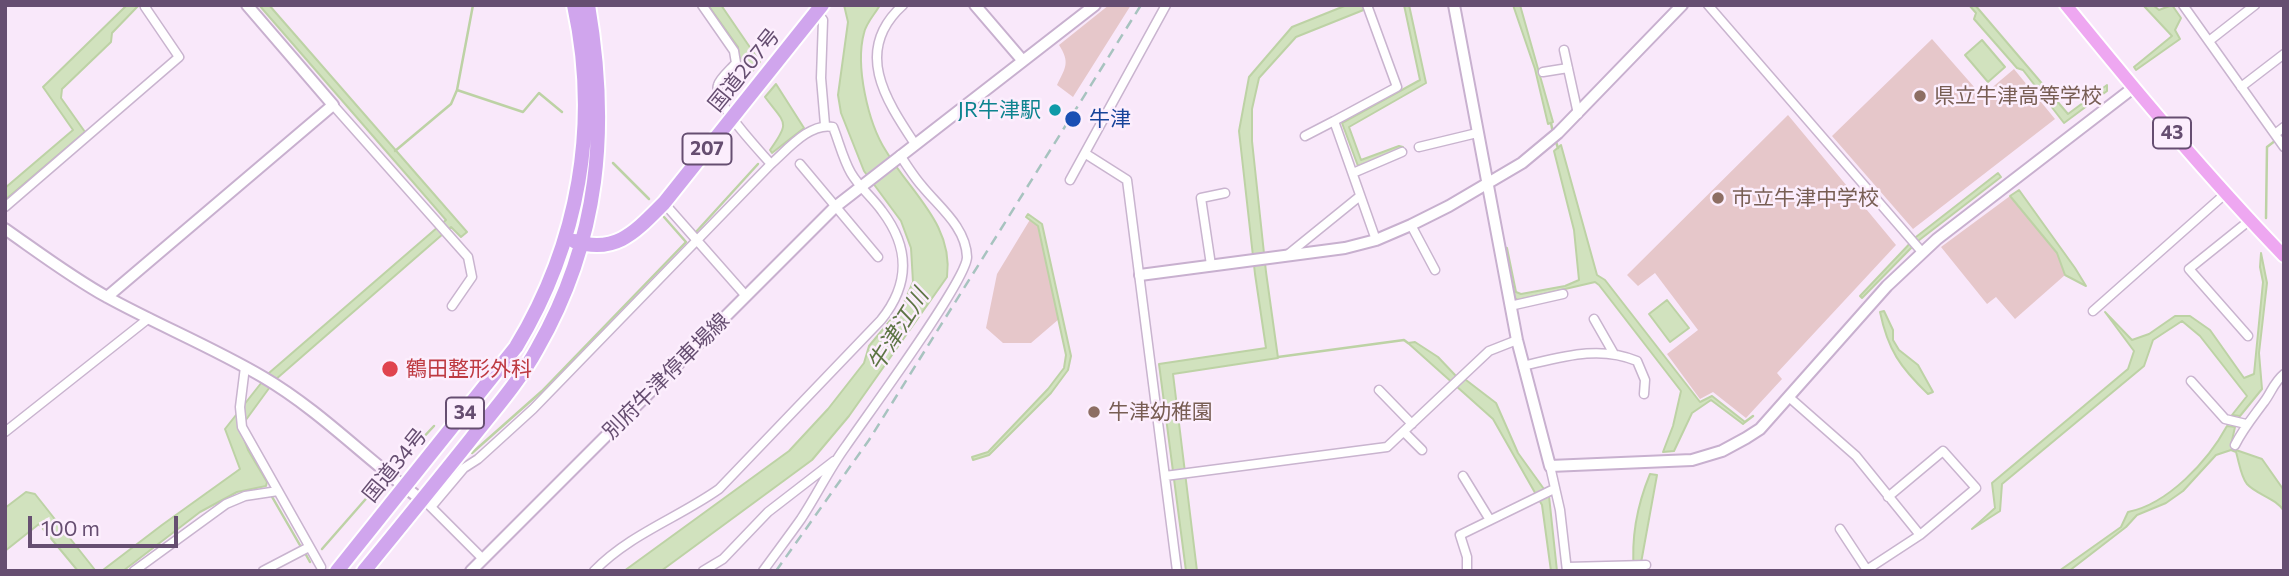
<!DOCTYPE html>
<meta charset="utf-8">
<style>
body{margin:0}
#map{position:relative;width:2289px;height:576px;overflow:hidden;background:#f9e8fa;font-family:Commissioner,sans-serif}
canvas{display:block}
.frame{position:absolute;inset:0;border:7px solid #664e71;pointer-events:none}
.scale{position:absolute;left:28px;top:516px;width:150px;height:32px;box-sizing:border-box;border:4px solid #664e71;border-top:0;padding-left:9px;font-size:21px;line-height:24px;white-space:nowrap;color:#664e71;-webkit-text-stroke:5px #fceefd;paint-order:stroke}
</style>
<div id="map">
<canvas width="2289" height="576"></canvas>
<div class="frame"></div>
<div class="scale">100 m</div>
</div>
<script>
const ctx = document.querySelector('canvas').getContext('2d');
ctx.lineJoin = 'round';
function fillPath(path, color) { ctx.fillStyle = color; ctx.fill(path, 'evenodd'); }
function strokePath(path, color, width, dash) { ctx.strokeStyle = color; ctx.lineWidth = width; ctx.lineCap = dash ? 'butt' : 'round'; ctx.setLineDash(dash || []); ctx.stroke(path); }
function write(font, color, halo, rows, align = 'center') {
  ctx.font = font + ' Commissioner,"Noto Sans JP",sans-serif'; ctx.lineWidth = 5; ctx.setLineDash([]); ctx.textBaseline = 'middle'; ctx.strokeStyle = halo; ctx.fillStyle = color; for (const [text, x, y, turn = 0] of rows) {
    ctx.save(); ctx.translate(x, y); ctx.rotate((+turn || 0) * Math.PI / 180); ctx.textAlign = isNaN(turn) ? turn : align; if (halo) ctx.strokeText(text, 0, 0); ctx.fillText(text, 0, 0); ctx.restore();
  }
}
const green = new Path2D(`
 M1109,5H1131L1073,97L1057,85C1066,67 1070,62 1059,45Z
 M1932,39L1982,96L2014,69L2055,119L1913,229L1832,136Z
 M1788,115L1896,245L1777,373L1782,379L1746,418L1713,392L1700,399L1667,354L1698,330L1655,273L1638,286L1627,275Z
 M2010,196L2057,253L2065,275L2015,319L1996,297L1987,304L1941,247Z
 M1031,218L1040,225L1059,319L1031,343H1003L986,328L997,274Z`);
const water = new Path2D(`
 M127,5H139L112,33L111,42L62,89L61,98L85,132L5,200V188L73,130L43,87Z
 M259,5H269L467,232L461,237L451,227L275,380L240,428L248,450L267,482L266,486L237,492L200,512L123,571H78L39,524L5,551V508L26,492L35,494L95,570H103L162,525L240,469L225,429L269,373L446,220Z
 M708,5H721L760,62L752,72L739,57L738,47Z
 M844,5H880C875,14 866,23 864,33C855,66 868,123 886,151C910,192 954,225 947,277L849,416L812,460L661,571H624L789,451L828,409L864,363L869,346L903,305L913,282L911,248L901,221L864,171L841,113L838,95L848,22Z
 M1347,5H1376L1296,37L1259,78L1252,109V141L1266,272L1278,358L1173,374L1197,571H1186L1159,364L1266,348L1255,274L1239,131L1249,77L1292,27Z
 M1404,5H1409L1426,83L1349,127L1361,160L1399,146L1403,147L1401,151L1358,166L1342,123L1420,80Z
 M1513,5H1520L1553,122L1548,124L1535,69Z
 M1969,5H1975L2068,114L2107,85V91L2064,123L2023,70L2017,68L1974,19L1976,13Z
 M2143,5H2153L2159,10L2172,5L2181,18L2175,30L2180,39L2136,70L2134,67L2172,36Z
 M1982,40L2005,67L1988,82L1965,55Z
 M776,84L804,128L772,153L770,150C791,121 785,124 765,97Z
 M1561,145L1597,275L1605,280L1700,402L1712,396L1745,422L1743,424L1711,400L1692,413L1674,451L1663,452L1673,426L1681,391L1599,285L1595,282L1518,300L1513,297L1504,247L1507,248L1516,292L1521,294L1565,286L1579,280L1574,230L1554,151Z
 M1998,173L2001,177L1918,241L1862,298L1860,296L1916,237Z
 M2019,190L2075,268L2086,286L2065,275L2057,253L2010,196Z
 M1028,214L1042,224L1071,356L1068,370L1051,393L989,455L973,460L972,457L988,452L1048,389L1064,368L1066,355L1038,226L1026,217Z
 M2261,253L2267,283L2259,353L2262,389L2240,416L2232,415L2247,396L2200,336L2182,321L2153,340L2144,366L2002,484L2000,511L1972,529L1995,508L1992,483L2128,369L2134,351L2105,312L2132,340L2149,334L2175,316H2190L2210,330L2244,378L2254,374L2263,282L2260,267Z
 M1667,300L1689,328L1670,342L1649,314Z
 M1884,311L1893,330V340L1899,350L1918,365L1933,392L1928,394C1900,367 1888,350 1880,312Z
 M1415,342L1438,357L1456,376L1466,380L1496,403L1518,453L1549,496L1557,571H1551L1542,505L1493,419L1408,343Z
 M2227,426L2235,427L2231,445L2236,450L2262,459L2283,489L2284,511C2276,498 2257,495 2247,484C2241,477 2239,462 2236,452L2231,450L2216,455L2183,491L2166,503L2137,515L2126,527L2069,571H2059L2121,527L2128,512C2168,504 2208,461 2227,426Z
 M1650,474L1657,475L1641,563L1642,571H1634C1631,538 1638,503 1650,474Z`);
const stream = new Path2D(`
 M457,90L523,112L539,93L562,112
 M1551,123L1553,133
 M1555,139L1558,148
 M395,151L451,104L457,90L473,5
 M613,163L649,199
 M2266,218L2267,147L2284,134
 M696,232L758,164
 M1278,357L1404,340L1408,343
 M1745,422L1753,416
 M472,453L542,391L686,242L664,217
 M401,461L434,426
 M271,495L301,547
 M322,549L371,493
 M305,553L310,562`);
const street = new Path2D(`
 M702,5L734,51L736,63C731,69 720,78 718,85C712,102 759,150 771,164
 M903,5C853,50 885,99 915,144
 M1367,5L1397,87L1334,121L1376,240
 M1708,5L1922,252
 M2183,5L2284,147
 M817,12L823,20L821,78L825,125
 M2209,41L2255,5
 M1564,50L1578,114
 M1543,72L1568,68
 M2241,87L2284,54
 M333,105L468,257L472,277L452,306
 M2275,134L2284,127
 M1305,136L1334,121
 M1419,147L1477,133
 M1086,154L1127,180L1177,571
 M800,164L878,257
 M1353,173L1402,152
 M1070,180L1166,5
 M664,203L746,296
 M5,207L179,57L145,7L147,5
 M1411,225L1435,270
 M1286,256L1360,196
 M1211,265L1201,198L1225,193
 M1510,306L1563,294
 M2093,311L2225,194
 M1594,319L1614,354
 M2248,336L2189,269L2250,220
 M1523,366C1562,357 1599,345 1637,361L1645,380L1644,394
 M245,367L240,407L242,427L321,567
 M2191,381L2225,419L2246,424
 M1379,390L1412,424
 M1790,398L1856,456L1920,535
 M5,432L149,318
 M1404,432L1422,450
 M2235,445C2243,429 2253,417 2264,402C2271,393 2274,382 2284,374
 M1550,466L1560,510L1567,571
 M1165,476L1387,447L1489,351L1517,340
 M1463,476L1490,520
 M428,504L483,559
 M432,506L464,468L478,459L533,409L771,164C787,150 810,122 833,127C839,142 843,159 851,173C859,187 872,197 882,211C910,248 910,284 881,320L719,489C678,518 630,534 594,571
 M1840,529L1867,570
 M1567,567L1646,565
 M134,571L226,504L245,496L278,491
 M263,571L309,547
 M703,571L723,559L768,512L834,461
 M763,571C776,553 789,536 801,519C817,495 829,469 846,446C865,418 967,280 967,257C966,227 939,207 922,186C914,177 907,166 900,155
 M1467,571V557L1460,535L1554,489
 M1865,571L1920,535L1976,488L1943,451L1888,497`);
const secondary = new Path2D(`
 M975,5L1023,61
 M1454,5L1517,340L1550,466L1692,460L1722,451L1746,438L1760,429L1887,286L1937,239L2133,88
 M5,229C38,252 71,277 107,297C158,325 212,347 263,377C321,411 368,461 422,500
 M1140,275L1345,248L1376,240L1411,225L1449,206L1522,163L1558,133L1682,5
 M107,297L333,105L247,5
 M471,571L835,207L1095,5`);
const primary = new Path2D(`
 M2066,5C2136,91 2207,176 2284,256`);
const highway = new Path2D(`
 M574,241C616,255 636,231 664,203L822,5
 M337,571L516,347C579,243 600,124 574,5
 M364,571C400,527 436,483 471,439C494,410 519,382 537,349C600,239 609,128 588,5`);
const rail = new Path2D(`
 M776,571L869,440L1141,5`);
const markers = [
 [1920,96,7,"#8d6e63"],
 [1055,110,7,"#0f9aa8"],
 [1073,119,9,"#1a4fb4"],
 [1718,198,7,"#8d6e63"],
 [390,369,9,"#e0444e"],
 [1094,412,7,"#8d6e63"]
];
const shields = [
 [2172,133,38],
 [707,149,49],
 [465,413,38]
];
const shieldNames = [
 ["43",2172,133],
 ["207",707,149],
 ["34",465,413]
];
const streetNames = [
 ["国道207号",744,70,-51],
 ["別府牛津停車場線",666,376,-45],
 ["国道34号",395,465,-51]
];
const educationNames = [
 ["県立牛津高等学校",1934,96],
 ["市立牛津中学校",1732,198],
 ["牛津幼稚園",1108,412]
];
const cultureNames = [
 ["JR牛津駅",1041,110]
];
const transitNames = [
 ["牛津",1089,119]
];
const healthNames = [
 ["鶴田整形外科",406,369]
];
const waterNames = [
 ["牛津江川",898,330,-58]
];
fillPath(green, '#e6c7ca');
fillPath(water, '#d1e2be');
strokePath(water, '#bdd2a5', 2);
strokePath(stream, '#bdd2a5', 2.5);
strokePath(street, '#c9b4cf', 11);
strokePath(secondary, '#c8b0cf', 14);
strokePath(primary, '#fff', 16);
strokePath(highway, '#fff', 18);
strokePath(street, '#fff', 8);
strokePath(secondary, '#fff', 10);
strokePath(primary, '#eea7f1', 12);
strokePath(highway, '#d0a5ed', 14);
strokePath(rail, '#a7c3bf', 2.5, [10, 7]);
for (const [x, y, r, color] of markers) { const dot = new Path2D(); dot.arc(x, y, r, 0, 2 * Math.PI); ctx.fillStyle = color; ctx.fill(dot); strokePath(dot, '#fceefd', 2.5); }
for (const [x, y, w] of shields) { const box = new Path2D(); box.roundRect(x - w / 2, y - 15.5, w, 31, 5); ctx.fillStyle = '#fceefd'; ctx.fill(box); strokePath(box, '#664e71', 2); }
write('bold 19px', '#664e71', null, shieldNames);
write('21px', '#664e71', '#fceefd', streetNames);
write('21px', '#785e54', '#fceefd', educationNames, 'left');
write('21px', '#0d838f', '#fceefd', cultureNames, 'right');
write('21px', '#164399', '#fceefd', transitNames, 'left');
write('21px', '#be3a42', '#fceefd', healthNames, 'left');
write('italic 23px', '#5d7544', '#fceefd', waterNames);
</script>
